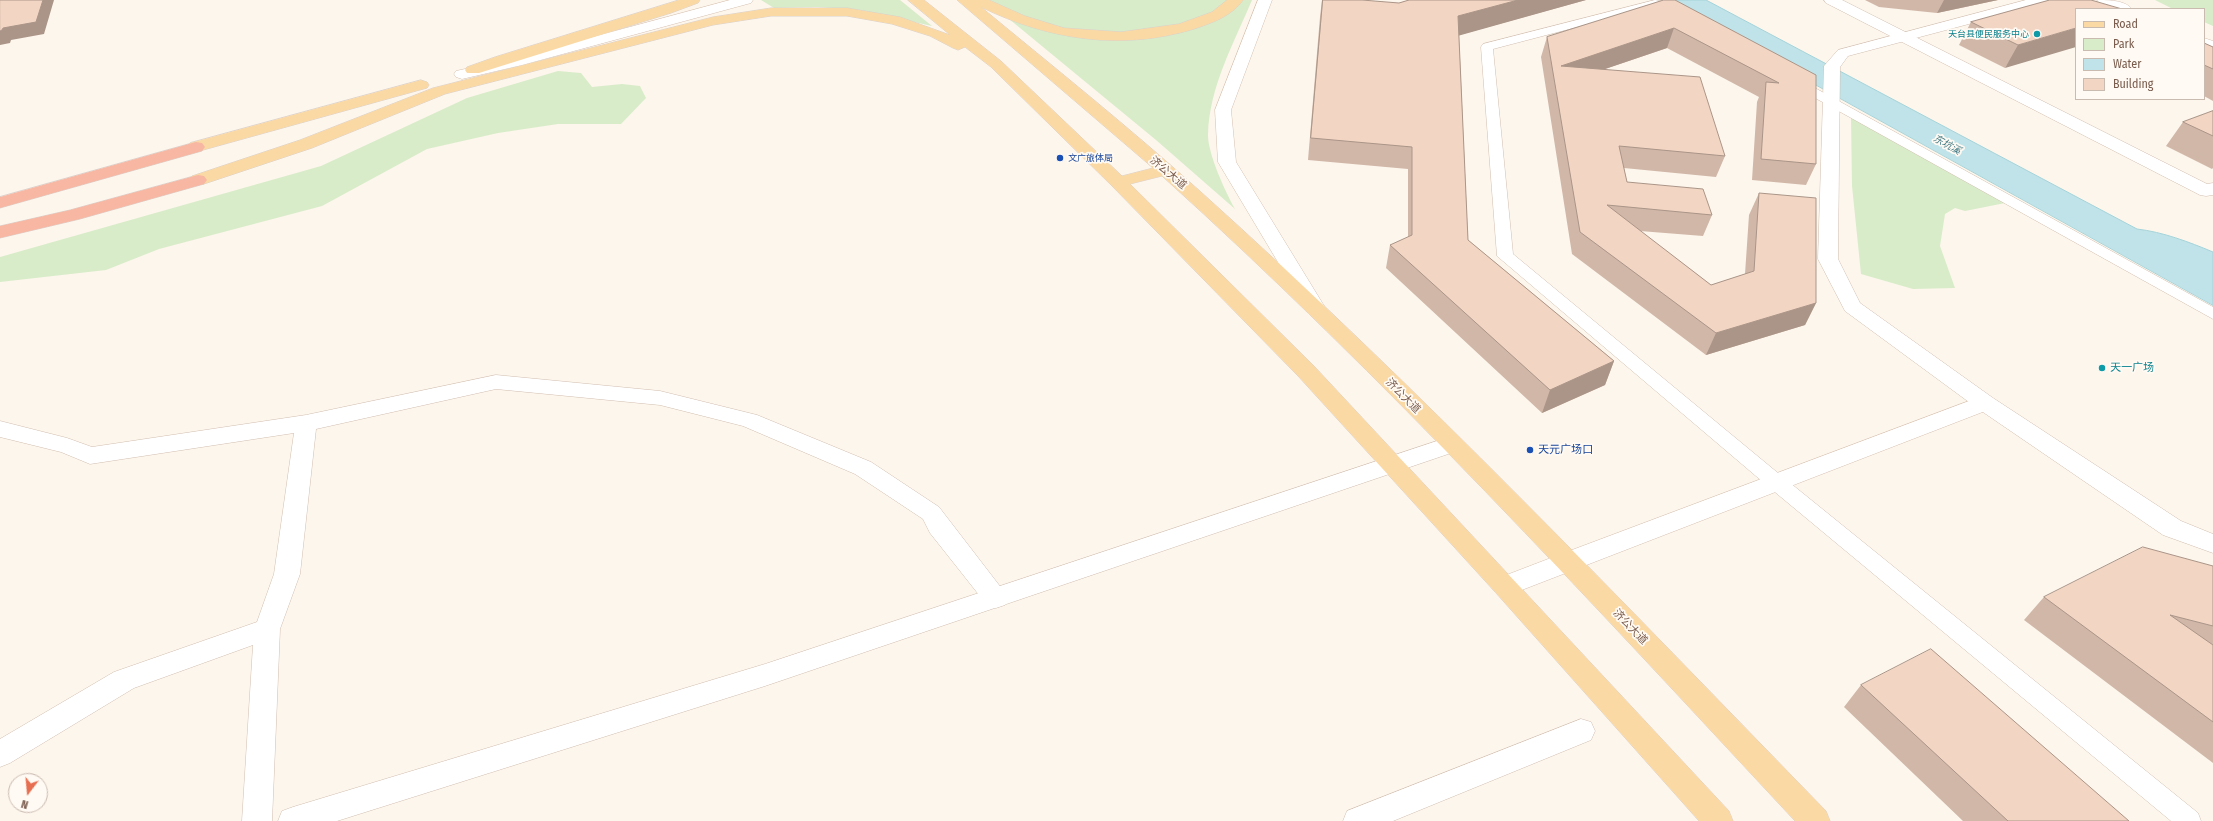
<!DOCTYPE html>
<meta charset="utf-8">
<style>
body{margin:0}
#map{position:relative;width:2213px;height:821px;overflow:hidden;background:#fdf6ec;font-family:"Fira Sans Condensed",sans-serif}
canvas{display:block}
.legend{position:absolute;left:2075px;top:8px;width:130px;height:92px;box-sizing:border-box;background:#fffaf3;border:1px solid #cabbb1;margin:0;padding:5px 7px;list-style:none;font-size:12px;color:#7a5c4d}
.legend li{display:flex;align-items:center;gap:8px;height:20px}
.legend b{width:20px;border:1px solid #cabbb1}
.north{position:absolute;left:8px;top:773px;width:40px;height:40px;box-sizing:border-box;background:#fffaf3;border:1px solid #cabbb1;border-radius:50%;rotate:196deg;font-size:11px;font-weight:700;line-height:16px;text-align:center;color:#7a5c4d}
.north::after{content:'';display:block;margin:auto;width:14px;height:18px;background:#e76f51;clip-path:polygon(50% 0,100% 100%,50% 72%,0 100%)}
</style>
<div id="map">
<canvas width="2213" height="821"></canvas>
<ul class="legend">
<li><b style="height:5px;background:#fbd9a5"></b>Road</li>
<li><b style="height:11px;background:#d8ecc9"></b>Park</li>
<li><b style="height:11px;background:#bfe3e8"></b>Water</li>
<li><b style="height:11px;background:#f3d5c3"></b>Building</li>
</ul>
<div class="north">N</div>
</div>
<script>
const ctx = document.querySelector('canvas').getContext('2d');
ctx.lineJoin = 'round';
function fillPath(path, color) { ctx.fillStyle = color; ctx.fill(path, 'evenodd'); }
function strokePath(path, color, width, dash) { ctx.strokeStyle = color; ctx.lineWidth = width; ctx.lineCap = dash ? 'butt' : 'round'; ctx.setLineDash(dash || []); ctx.stroke(path); }
function write(font, color, halo, rows, align = 'center') {
  ctx.font = font + ' "Fira Sans Condensed","Noto Sans SC",sans-serif'; ctx.lineWidth = 3.5; ctx.setLineDash([]); ctx.textBaseline = 'middle'; ctx.strokeStyle = halo; ctx.fillStyle = color; for (const [text, x, y, turn = 0] of rows) {
    ctx.save(); ctx.translate(x, y); ctx.rotate((+turn || 0) * Math.PI / 180); ctx.textAlign = isNaN(turn) ? turn : align; if (halo) ctx.strokeText(text, 0, 0); ctx.fillText(text, 0, 0); ctx.restore();
  }
}
const green = new Path2D(`
 M761,0H900L932,26L860,10L817,7L774,8Z
 M986,0H1252C1234,43 1209,87 1208,135C1208,154 1225,191 1235,209L1156,140Z
 M2155,0H2213V26L2204,22V9H2173Z
 M558,71L581,73L592,87L622,84L640,86L646,98L621,124H558L498,133L427,149L322,206L159,249L106,270L0,282V257L321,166L467,98Z
 M1851,117L2005,203L1965,211L1955,208L1945,214L1940,246L1955,288L1913,289L1861,274L1852,186Z`);
const water = new Path2D(`
 M1663,0H1706L2137,229C2163,232 2189,242 2213,252V305Z`);
const pedestrian = new Path2D(`
 M1655,0L1661,1L1663,3L1661,5L1493,49L1513,254L1784,478L2198,813L2201,821H2171L1770,488L1497,256L1481,47L1483,44Z
 M1795,77L2213,307V319L1790,84L1789,81Z`);
const minor = new Path2D(`
 M1824,0H1842L2207,184L2213,183V195L2206,196L2200,195L1826,3Z
 M496,375L660,391L757,415L871,462L939,507L1009,598L1005,605L996,608L987,605L930,533L923,519L855,474L743,426L660,405L496,389L316,429L300,574L280,629L272,821H242L253,645L134,688L10,763L0,767V739L114,672L257,622L274,574L294,433L90,464L61,452L0,437V421L67,438L92,447L306,415Z
 M1581,719L1591,722L1595,731L1591,740L1393,821H1343L1347,811Z`);
const tertiary = new Path2D(`
 M2026,0H2050L2048,3L1848,56L1840,67L1838,259L1860,303L1993,398L2181,521L2213,534V553L2163,535L1977,408L1845,311L1818,259L1824,66L1838,50Z
 M1452,436L1460,438L1463,444L1460,450L765,686L337,821H278L282,811L293,807L765,664Z`);
const secondary = new Path2D(`
 M730,0H753L751,3L522,65L462,79L456,77L454,74L456,71L515,58Z
 M1258,0H1272L1231,110L1236,162L1326,309L1323,314L1316,315L1309,314L1306,309L1218,162L1215,110Z
 M2097,0C2108,0 2125,0 2132,9C2121,9 2104,11 2097,0Z
 M2204,38L2213,41V52L2204,49Z
 M1985,395L1993,398L1996,403L1993,408L1514,593L1505,596L1496,593L1492,586L1496,579L1556,556Z`);
const primary = new Path2D(`
 M679,0H700L698,3L671,13L479,73H467L465,70L467,67L495,57Z
 M908,0H924L1001,61L1122,176L1153,168L957,0H989L1025,16L1064,28L1121,32L1179,24L1212,12L1227,0H1243C1232,16 1212,23 1194,29C1122,51 1048,40 981,7C1055,68 1130,128 1201,192C1419,388 1622,601 1826,811L1830,821H1795C1590,601 1386,378 1162,176L1130,184L1314,366L1729,811L1733,821H1699L1496,593L1298,376L1112,186L991,67L965,47L958,50L953,48L930,36L892,24L847,16H771L713,25L445,94L312,148L204,184L198,185L192,184L189,180L192,176L300,140L433,88L713,17L771,8H847L900,17L950,35Z
 M421,80L427,82L429,85L427,88L196,152L190,151L187,147L190,143Z`);
const motorway = new Path2D(`
 M196,142L202,143L205,147L202,151L0,208V197Z
 M198,175L204,176L207,180L204,184L80,219L0,238V226L70,210Z`);
const wall = new Path2D(`
 M1322,0L1399,3L1409,0H1586L1459,35L1468,240L1614,361L1605,385L1542,413L1386,268L1390,245L1408,237V169L1308,160L1320,17Z
 M1664,0L1816,75V164L1806,185L1752,180L1757,102L1759,97L1667,48L1605,69L1725,156L1716,177L1624,168L1627,182L1712,215L1703,236L1640,231L1711,285L1745,274L1749,215L1759,193L1816,303L1805,325L1706,355L1572,254L1541,57L1547,37Z
 M1865,0H1998L1937,13L1879,7Z
 M2050,0L2005,68L1959,45L1971,22Z
 M2204,43L2213,47V101L2204,96Z
 M2213,111V168L2212,169L2166,146L2183,122Z
 M2213,566V763L2024,620L2044,597Z
 M1861,685L2129,821H1963L1844,707Z`);
const shadedWall = new Path2D(`
 M43,0H54L44,34L11,40L10,43L0,45V31L3,28Z
 M1518,0H1586L1454,37L1458,16Z
 M1944,0H1998L1937,13Z
 M1674,28L1667,48L1555,86L1561,66Z
 M2076,28V47L2005,68L2018,45Z
 M1816,303L1805,325L1706,355L1716,333Z
 M1614,361L1605,385L1542,413L1550,390Z`);
const building = new Path2D(`
 M0,0H43L36,22L3,28L2,30L0,31Z
 M1323,0H1362L1399,3L1409,0H1518L1458,16L1468,240L1614,361L1550,390L1390,245L1412,235V147L1311,138Z
 M1664,0H1675L1816,75V164L1761,159L1766,82L1779,83L1674,28L1561,66L1700,77L1725,156L1619,146L1627,182L1703,189L1712,215L1607,205L1711,285L1754,271L1759,193L1816,198V303L1716,333L1580,232L1547,37Z
 M2050,0H2091L2122,9H2076V28L2018,45L1971,22Z
 M2204,43L2213,47V69L2204,65Z
 M2213,111V136L2183,122Z
 M2143,547L2213,566V626L2170,615L2213,645V722L2044,597Z
 M1931,649L2129,821H2008L1861,685Z`);
const markers = [
 [2037,34,4,"#0f9aa8"],
 [1060,158,4,"#1a4fb4"],
 [2102,368,4,"#0f9aa8"],
 [1530,450,4,"#1a4fb4"]
];
const farCulturenames = [
 ["天台县便民服务中心",2029,34]
];
const farTransitnames = [
 ["文广旅体局",1068,158]
];
const farWaternames = [
 ["东坑溪",1947,145,29]
];
const streetNames = [
 ["济公大道",1168,173,40],
 ["济公大道",1403,396,45],
 ["济公大道",1630,627,46]
];
const cultureNames = [
 ["天一广场",2110,368]
];
const transitNames = [
 ["天元广场口",1538,450]
];
fillPath(green, '#d8ecc9');
fillPath(water, '#bfe3e8');
strokePath(water, '#a5d3da', 1);
strokePath(pedestrian, '#d1beb0', 1);
strokePath(minor, '#d1beb0', 1);
strokePath(tertiary, '#d1beb0', 1);
strokePath(secondary, '#d6c0b0', 1);
strokePath(primary, '#dad1cd', 1);
strokePath(motorway, '#dad1cd', 1);
fillPath(pedestrian, '#fff');
fillPath(minor, '#fff');
fillPath(tertiary, '#fff');
fillPath(secondary, '#fff');
fillPath(primary, '#fbd9a5');
fillPath(motorway, '#f7b7a3');
fillPath(wall, '#d1b7a8');
fillPath(shadedWall, '#aa9588');
fillPath(building, '#f3d5c3');
strokePath(building, '#aa9588', 1);
for (const [x, y, r, color] of markers) { const dot = new Path2D(); dot.arc(x, y, r, 0, 2 * Math.PI); ctx.fillStyle = color; ctx.fill(dot); strokePath(dot, '#fffaf3', 1.5); }
write('9px', '#0d838f', '#fffaf3', farCulturenames, 'right');
write('9px', '#164399', '#fffaf3', farTransitnames, 'left');
write('italic 10px', '#437c86', '#fffaf3', farWaternames);
write('11px', '#7a5c4d', '#fffaf3', streetNames);
write('11px', '#0d838f', '#fffaf3', cultureNames, 'left');
write('11px', '#164399', '#fffaf3', transitNames, 'left');
</script>
